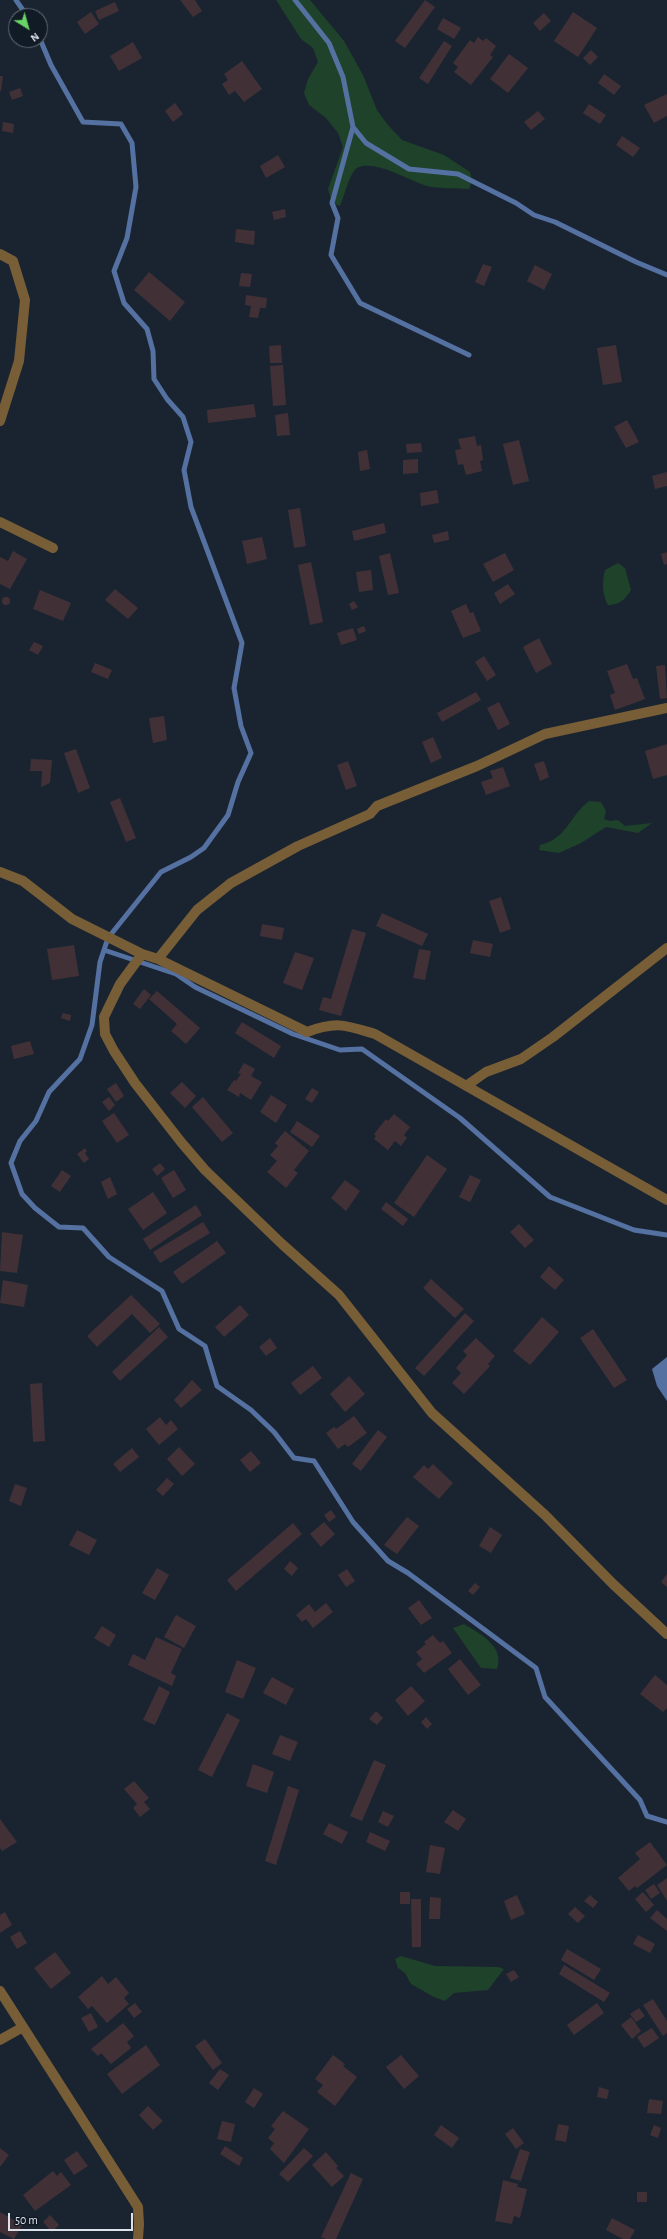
<!DOCTYPE html>
<style>
body{margin:0}
#map{position:relative;width:667px;height:2239px;overflow:hidden;background:#1a2430;font-family:"Alegreya Sans",sans-serif}
canvas{display:block}
.north{position:absolute;left:8px;top:8px;width:40px;height:40px;box-sizing:border-box;background:#111b26;border:1px solid #626b75;border-radius:50%;rotate:143deg;font-size:11px;font-weight:700;line-height:16px;text-align:center;color:#dce3eb}
.north::after{content:'';display:block;margin:auto;width:14px;height:18px;background:#69d464;clip-path:polygon(50% 0,100% 100%,50% 72%,0 100%)}
.scale{position:absolute;left:8px;top:2213px;width:125px;height:18px;box-sizing:border-box;border:2px solid #dce3eb;border-top:0;padding-left:5px;font-size:12px;line-height:14px;white-space:nowrap;color:#dce3eb;-webkit-text-stroke:3px #111b26;paint-order:stroke}
</style>
<div id="map">
<canvas width="667" height="2239"></canvas>
<div class="north">N</div>
<div class="scale">50 m</div>
</div>
<script>
const ctx = document.querySelector('canvas').getContext('2d');
ctx.lineJoin = 'round';
function fillPath(path, color) { ctx.fillStyle = color; ctx.fill(path, 'evenodd'); }
function strokePath(path, color, width, dash) { ctx.strokeStyle = color; ctx.lineWidth = width; ctx.lineCap = dash ? 'butt' : 'round'; ctx.setLineDash(dash || []); ctx.stroke(path); }
const green = new Path2D(`
 M276,0H310L344,41L363,75L377,110L388,125L402,140L444,155L470,172L472,181L469,189C456,188 440,189 427,186C409,181 375,159 357,168C350,172 344,197 340,206L332,203L328,189L343,147L338,133L326,118L309,105L304,93L308,79L318,62L313,48L301,39Z
 M618,563L625,568L631,590C625,600 619,605 608,605C602,595 602,581 605,570Z
 M589,801L601,802L606,811L604,819L610,821L618,820L625,826L652,823L638,833L606,827L581,843L559,853L539,850L540,845C568,838 569,816 589,801Z
 M464,1624C480,1634 505,1646 497,1669L481,1668L453,1628Z
 M401,1956L435,1966L498,1967L504,1969L488,1990L454,1993L445,2001L434,1997L411,1984L405,1973L398,1968L395,1959Z`);
const water = new Path2D(`
 M667,1357V1401L657,1386L652,1369Z`);
const stream = new Path2D(`
 M16,0L27,16
 M295,0L329,43L343,77L353,127L366,143L409,169L458,174L516,203L534,215L555,222L636,262L667,275
 M40,39L51,65L83,122L121,124L132,143L136,187L127,238L114,271L124,303L147,329L153,351L154,379L167,399L183,417L191,442L184,470L191,507L242,643L234,688L241,726L251,753L238,782L228,815L204,848L191,857L161,872L108,938L100,962L92,1025L80,1059L49,1092L36,1121L20,1141L11,1163L22,1194L35,1208L59,1227L83,1228L109,1257L162,1291L179,1329L205,1346L217,1386L251,1410L274,1432L294,1458L314,1461L353,1522L388,1561L408,1573L536,1668L545,1697L640,1800L647,1816L667,1822
 M353,127L332,203L338,218L331,255L360,303L469,355
 M104,950L176,974L195,987L293,1034L340,1050L362,1049L460,1118L550,1197L634,1230L667,1235`);
const building = new Path2D(`
 M180,0H195L202,11L193,17Z
 M425,0L435,7L405,48L395,41Z
 M115,2L119,11L99,20L95,11Z
 M91,12L99,24L85,34L77,22Z
 M573,12L597,28L578,57L554,41Z
 M544,13L551,21L540,31L533,23Z
 M443,18L461,28L454,39L437,29Z
 M478,37L483,41L486,38L496,46L490,55L493,57L471,85L454,72L458,67L453,63L470,40L474,43Z
 M444,41L452,46L428,84L419,78Z
 M133,42L142,58L119,71L110,56Z
 M591,50L598,57L590,65L583,58Z
 M509,54L528,68L508,93L490,79Z
 M242,61L262,89L244,102L235,91L229,95L222,84L228,80L224,74Z
 M604,74L621,86L614,95L598,83Z
 M0,76H3L1,91H0Z
 M20,88L23,96L12,100L9,92Z
 M667,94V116L654,123L644,105Z
 M175,103L183,114L173,122L165,111Z
 M589,104L606,115L600,124L583,113Z
 M538,111L545,119L531,130L524,122Z
 M3,122L14,124L13,133L2,131Z
 M622,136L640,148L633,157L616,145Z
 M278,155L285,167L266,178L260,166Z
 M285,209L286,217L274,220L272,212Z
 M236,229L255,231L254,245L235,242Z
 M483,264L492,267L484,286L475,282Z
 M535,265L552,274L544,290L527,281Z
 M149,272L185,302L170,321L134,290Z
 M241,273L252,274L250,287L239,286Z
 M246,295L267,298L266,308H260L258,318L249,317L251,306L245,305Z
 M281,345L282,363H270L269,346Z
 M616,345L622,382L603,385L597,348Z
 M283,365L286,405L273,406L270,366Z
 M254,404L256,417L208,423L207,410Z
 M288,413L290,435L277,436L275,415Z
 M627,420L639,442L626,448L614,427Z
 M475,436L477,446L481,445L483,460L480,461L482,471L466,475L463,464L458,465L455,450L461,449L458,439Z
 M519,440L529,481L513,485L503,444Z
 M421,443L422,452L407,453L406,444Z
 M367,450L370,469L360,471L358,452Z
 M418,459V473L403,474V460Z
 M667,472V486L655,489L652,476Z
 M437,490L439,503L421,506L420,493Z
 M300,508L306,546L294,548L288,510Z
 M384,523L386,533L354,541L352,531Z
 M448,531L449,540L434,543L432,535Z
 M262,537L267,559L247,564L242,541Z
 M13,551L27,559L10,589L0,584V557L8,561Z
 M667,552V564L664,565L661,554Z
 M390,553L399,593L388,595L379,556Z
 M505,553L514,570L493,582L483,564Z
 M311,562L323,622L310,625L298,565Z
 M371,570L373,590L359,592L356,572Z
 M508,584L515,594L500,604L494,593Z
 M115,589L138,608L128,619L105,600Z
 M40,590L71,603L63,621L33,609Z
 M2 601a4 4 0 1 1 8 0a4 4 0 1 1-8 0Z
 M354,601L358,607L352,610L349,604Z
 M466,604L470,613L473,612L481,631L463,638L451,611Z
 M364,626L366,631L359,634L357,629Z
 M353,628L357,640L341,645L337,633Z
 M539,638L552,664L536,673L523,647Z
 M34,642L43,646L38,655L29,650Z
 M484,656L496,675L487,681L475,662Z
 M95,663L112,670L108,679L91,672Z
 M627,664L633,679L637,678L645,699L615,710L610,695L615,693L607,671Z
 M665,665L667,698L660,699L656,666Z
 M476,692L481,700L442,722L437,713Z
 M499,702L510,724L498,730L487,708Z
 M164,716L167,740L153,743L149,718Z
 M433,737L442,758L431,763L422,742Z
 M667,744V775L653,779L645,751Z
 M76,749L90,788L78,793L64,753Z
 M31,759L52,760L50,783L41,787L42,771H30Z
 M348,761L357,786L346,790L337,765Z
 M544,761L549,777L540,781L534,764Z
 M503,767L510,786L486,795L481,782L493,778L490,771Z
 M120,798L136,838L126,842L110,802Z
 M501,897L511,929L500,933L489,901Z
 M382,913L428,934L422,946L376,926Z
 M262,924L284,928L282,940L260,936Z
 M352,929L366,933L341,1016L319,1010L323,997L331,999Z
 M473,940L493,944L490,957L470,953Z
 M74,945L79,976L52,980L47,949Z
 M419,949L431,951L425,980L413,978Z
 M295,952L314,958L302,990L283,983Z
 M144,989L151,995L140,1009L133,1004Z
 M157,991L200,1028L186,1044L171,1031L177,1024L149,999Z
 M63,1013L71,1015L70,1021L61,1018Z
 M242,1022L281,1046L274,1058L235,1033Z
 M30,1041L34,1054L14,1059L11,1046Z
 M244,1063L255,1069L251,1076L262,1082L251,1100L240,1093L239,1097L227,1090L234,1080L236,1081L241,1074L238,1073Z
 M182,1082L196,1096L185,1108L170,1093Z
 M116,1083L124,1096L116,1102L107,1089Z
 M312,1088L319,1092L312,1103L305,1099Z
 M271,1095L287,1105L276,1123L260,1112Z
 M109,1097L115,1105L109,1111L102,1102Z
 M203,1097L233,1133L222,1142L192,1107Z
 M114,1113L129,1135L117,1143L102,1121Z
 M394,1114L410,1127L404,1135L407,1138L401,1146L395,1141L388,1150L374,1139L376,1136L374,1134L386,1119L388,1121Z
 M297,1121L320,1136L312,1147L290,1132Z
 M285,1131L309,1151L294,1170L298,1173L286,1188L267,1172L277,1161L270,1155L278,1146L275,1143Z
 M85,1148L87,1151L85,1153L89,1159L84,1163L77,1154Z
 M427,1155L447,1169L414,1217L394,1203Z
 M160,1163L165,1169L157,1176L152,1169Z
 M62,1170L71,1176L60,1192L51,1186Z
 M174,1170L186,1190L173,1198L161,1178Z
 M470,1175L481,1180L470,1202L459,1197Z
 M110,1177L117,1194L108,1199L101,1182Z
 M345,1180L360,1191L346,1211L331,1198Z
 M153,1192L167,1213L143,1230L128,1209Z
 M386,1202L408,1219L403,1226L381,1209Z
 M196,1205L202,1215L150,1250L143,1239Z
 M203,1222L210,1233L160,1263L153,1252Z
 M519,1224L534,1240L525,1248L510,1232Z
 M2,1232L23,1235L17,1273L0,1271Z
 M217,1241L226,1253L182,1284L173,1272Z
 M549,1266L564,1280L555,1290L540,1277Z
 M431,1279L464,1309L455,1318L423,1288Z
 M3,1280L28,1285L24,1307L0,1303Z
 M131,1295L160,1324L150,1333L132,1314L97,1347L87,1336Z
 M240,1305L249,1315L224,1337L215,1327Z
 M465,1313L474,1321L424,1376L415,1368Z
 M542,1317L559,1332L530,1365L513,1351Z
 M159,1327L168,1337L120,1381L112,1372Z
 M593,1329L627,1380L614,1388L580,1338Z
 M270,1338L277,1348L266,1356L259,1347Z
 M476,1338L495,1356L488,1364L490,1366L464,1394L452,1383L461,1373L456,1368L467,1355L463,1351Z
 M313,1366L322,1378L300,1395L291,1383Z
 M349,1376L365,1394L345,1412L330,1394Z
 M192,1380L202,1390L181,1408L174,1400Z
 M42,1383L45,1441L33,1442L30,1384Z
 M354,1416L367,1433L348,1447L345,1444L338,1449L326,1433L334,1427L336,1429Z
 M160,1417L166,1425L171,1420L178,1429L159,1445L146,1429Z
 M378,1430L387,1437L361,1471L352,1464Z
 M179,1447L195,1464L182,1476L167,1459Z
 M132,1448L139,1457L120,1472L113,1464Z
 M251,1451L261,1463L250,1472L240,1460Z
 M433,1464L453,1483L439,1499L413,1477L424,1465L428,1469Z
 M167,1478L174,1484L163,1496L156,1490Z
 M15,1484L27,1488L21,1506L9,1501Z
 M331,1510L336,1517L329,1522L324,1515Z
 M407,1517L419,1526L397,1554L384,1545Z
 M324,1522L335,1534L321,1547L310,1534Z
 M293,1523L302,1534L236,1591L227,1580Z
 M490,1527L502,1535L491,1553L479,1546Z
 M77,1530L97,1540L89,1555L69,1545Z
 M290,1561L298,1568L292,1576L284,1569Z
 M157,1568L169,1575L155,1600L142,1593Z
 M347,1569L355,1581L346,1587L338,1575Z
 M667,1574V1587L661,1582Z
 M475,1583L480,1587L473,1595L468,1591Z
 M419,1600L432,1618L421,1625L408,1608Z
 M326,1603L333,1612L313,1628L306,1619L302,1622L296,1615L309,1604L315,1612Z
 M176,1615L196,1626L184,1648L164,1637Z
 M102,1626L116,1635L109,1647L94,1638Z
 M433,1635L440,1643L443,1641L452,1653L424,1673L416,1664L422,1659L416,1652L426,1644L424,1642Z
 M156,1637L182,1649L171,1673L176,1676L172,1686L128,1665L133,1654L145,1660Z
 M460,1659L481,1685L468,1695L448,1669Z
 M237,1660L256,1668L243,1699L225,1692Z
 M655,1675L667,1685V1708L663,1712L640,1694Z
 M272,1677L294,1689L286,1705L263,1693Z
 M159,1686L170,1692L155,1725L143,1720Z
 M411,1686L425,1701L408,1716L395,1700Z
 M376,1711L383,1718L377,1725L369,1719Z
 M227,1713L240,1720L212,1777L198,1770Z
 M426,1717L432,1724L427,1729L421,1722Z
 M280,1735L298,1742L290,1761L272,1754Z
 M374,1760L386,1765L362,1821L350,1816Z
 M253,1764L274,1772L267,1793L246,1786Z
 M134,1781L149,1798L144,1802L150,1809L140,1817L133,1808L137,1804L124,1789Z
 M288,1786L299,1790L276,1865L265,1861Z
 M453,1810L466,1819L458,1831L444,1822Z
 M383,1811L394,1816L388,1827L378,1822Z
 M0,1819L17,1842L2,1851L0,1848Z
 M329,1823L348,1832L342,1844L323,1834Z
 M370,1832L390,1841L385,1851L366,1842Z
 M650,1842L667,1865L637,1888L635,1886L629,1891L618,1878L640,1859L635,1853Z
 M430,1845L445,1848L440,1874L426,1872Z
 M667,1878V1901L657,1885Z
 M654,1884L660,1893L651,1899L645,1890Z
 M400,1892H410V1904H400Z
 M643,1892L654,1905L646,1912L635,1899Z
 M517,1895L525,1914L511,1920L504,1901Z
 M590,1895L598,1902L593,1908L584,1901Z
 M430,1897L441,1898L440,1919H429Z
 M411,1899H421V1947H412Z
 M575,1907L585,1916L578,1923L568,1914Z
 M657,1910L667,1919V1931L650,1918Z
 M5,1912L12,1925L0,1933V1915Z
 M20,1931L27,1943L17,1949L10,1937Z
 M638,1935L655,1944L650,1953L633,1944Z
 M567,1949L601,1969L594,1980L561,1960Z
 M55,1952L71,1973L51,1989L34,1968Z
 M564,1965L610,1993L604,2002L559,1974Z
 M514,1970L519,1977L511,1982L506,1974Z
 M102,1976L108,1984L116,1977L129,1993L124,1998L129,2004L107,2023L92,2006L88,2009L78,1997Z
 M653,1999L667,2021V2033L663,2036L643,2005Z
 M135,2003L142,2012L134,2018L127,2009Z
 M597,2003L604,2013L574,2035L567,2025Z
 M639,2008L645,2016L636,2022L630,2014Z
 M91,2013L98,2027L89,2032L81,2018Z
 M631,2017L641,2031L632,2039L621,2025Z
 M123,2023L134,2036L127,2042L131,2048L111,2064L101,2053L98,2056L91,2049Z
 M652,2028L659,2038L644,2048L637,2037Z
 M205,2039L222,2063L213,2070L195,2046Z
 M146,2045L160,2065L122,2094L107,2074Z
 M333,2055L345,2064L343,2066L357,2077L335,2106L317,2092L323,2085L315,2079Z
 M401,2055L419,2076L404,2089L386,2067Z
 M220,2069L229,2075L218,2090L209,2083Z
 M599,2087L609,2090L607,2099L597,2097Z
 M254,2088L263,2094L254,2108L245,2102Z
 M649,2099L663,2101L661,2114L647,2113Z
 M148,2106L163,2121L153,2130L139,2115Z
 M283,2111L309,2129L284,2163L270,2149L274,2143L268,2138L275,2129L271,2126Z
 M222,2121L235,2124L231,2142L217,2139Z
 M558,2124L569,2126L566,2142L555,2140Z
 M441,2125L459,2138L452,2148L434,2135Z
 M654,2125L661,2128L658,2138L650,2135Z
 M513,2128L524,2143L516,2149L505,2134Z
 M225,2146L243,2158L239,2166L220,2154Z
 M0,2148L9,2155L0,2167Z
 M304,2148L313,2156L288,2182L279,2174Z
 M520,2149L530,2152L521,2181L510,2178Z
 M77,2151L88,2166L74,2175L64,2160Z
 M326,2152L338,2166L336,2168L344,2176L332,2187L312,2165Z
 M53,2171L57,2176L61,2172L71,2185L35,2211L23,2195Z
 M351,2173L363,2179L336,2239H326L321,2237Z
 M503,2180L518,2184L517,2187L527,2189L520,2218L514,2216L512,2224L495,2221Z
 M637,2192H647V2202H637Z
 M0,2212L22,2225L14,2239L0,2232Z
 M50,2215L59,2225L52,2232L43,2222Z
 M612,2218L635,2230L630,2239H623L606,2230Z`);
const minor = new Path2D(`
 M0,254L13,261L25,300L19,361L0,421
 M0,522L53,548
 M0,872L23,881L72,919L142,954L158,959L307,1032C337,1021 345,1025 375,1034L667,1200
 M142,954L120,984L104,1017L105,1034L114,1051L135,1083L181,1142L205,1170L282,1244L339,1295L432,1413L545,1515L613,1584L667,1634
 M158,959L197,910L231,883L298,846L370,814L377,806L477,766L545,734L667,708
 M466,1086L486,1072L521,1059L553,1037L667,948
 M0,1991L138,2207L139,2224L138,2239
 M0,2040L23,2027`);
fillPath(green, '#1e422a');
fillPath(water, '#5471a2');
strokePath(stream, '#5471a2', 5);
fillPath(building, '#413137');
strokePath(minor, '#785e37', 10);
</script>
